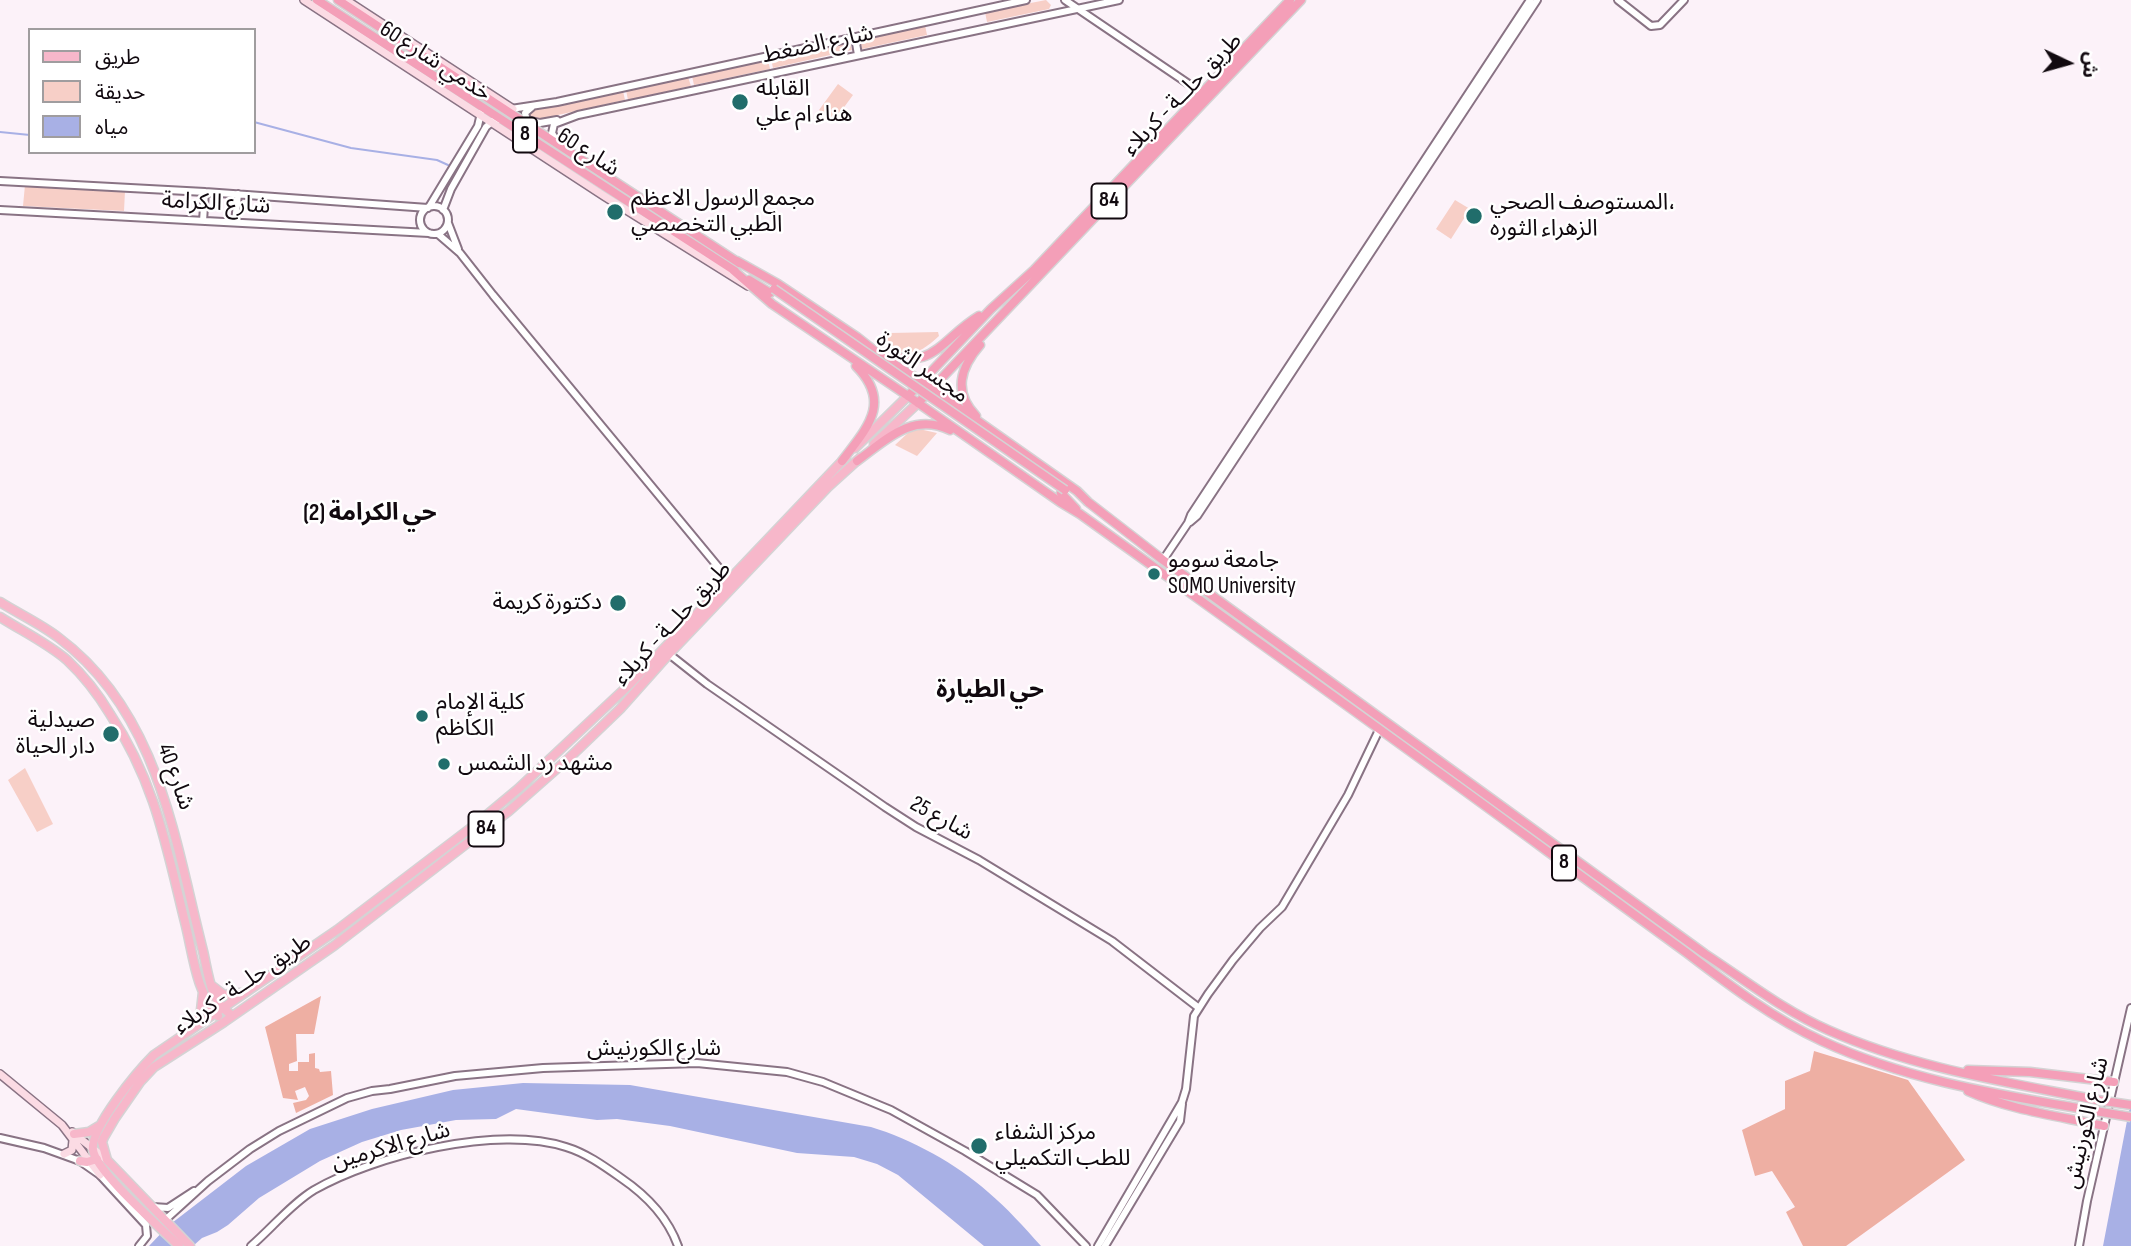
<!DOCTYPE html>
<meta charset="utf-8">
<style>
body{margin:0}
#map{position:relative;width:2131px;height:1246px;overflow:hidden;background:#fcf2f9;font-family:"Sofia Sans Condensed","Noto Sans Arabic",sans-serif}
canvas{display:block}
.legend{position:absolute;left:28px;top:28px;width:228px;height:126px;box-sizing:border-box;background:#fff;border:2px solid #a09d9f;margin:0;padding:9px 12px;list-style:none;font-size:21px;color:#11090f}
.legend li{display:flex;align-items:center;gap:14px;height:35px}
.legend b{width:35px;border:2px solid #a09d9f}
.north{position:absolute;left:2033px;top:28px;width:70px;height:70px;-webkit-text-stroke:5px #fff;paint-order:stroke;rotate:95deg;font-size:19px;font-weight:700;line-height:28px;text-align:center;color:#11090f}
.north::after{content:'';display:block;margin:auto;width:24px;height:32px;background:#11090f;clip-path:polygon(50% 0,100% 100%,50% 72%,0 100%)}
</style>
<div id="map">
<canvas width="2131" height="1246"></canvas>
<ul class="legend">
<li><b style="height:9px;background:#f7b7ca"></b>طريق</li>
<li><b style="height:19px;background:#f7cfc7"></b>حديقة</li>
<li><b style="height:19px;background:#a8b0e5"></b>مياه</li>
</ul>
<div class="north">ش</div>
</div>
<script>
const ctx = document.querySelector('canvas').getContext('2d');
ctx.lineJoin = 'round';
function fillPath(path, color) { ctx.fillStyle = color; ctx.fill(path, 'evenodd'); }
function strokePath(path, color, width, dash) { ctx.strokeStyle = color; ctx.lineWidth = width; ctx.lineCap = dash ? 'butt' : 'round'; ctx.setLineDash(dash || []); ctx.stroke(path); }
function write(font, color, halo, rows, align = 'center') {
  ctx.font = font + ' "Sofia Sans Condensed","Noto Sans Arabic",sans-serif'; ctx.lineWidth = 5; ctx.setLineDash([]); ctx.textBaseline = 'middle'; ctx.strokeStyle = halo; ctx.fillStyle = color; for (const [text, x, y, turn = 0] of rows) {
    ctx.save(); ctx.translate(x, y); ctx.rotate((+turn || 0) * Math.PI / 180); ctx.textAlign = isNaN(turn) ? turn : align; if (halo) ctx.strokeText(text, 0, 0); ctx.fillText(text, 0, 0); ctx.restore();
  }
}
const green = new Path2D(`
 M1046,0L1051,5L1049,9L987,22L985,12Z
 M925,25L927,35L862,49L860,39Z
 M850,42L852,50L773,68L771,59Z
 M768,60L770,69L694,85L692,76Z
 M688,77L691,86L628,100L626,90Z
 M838,84L853,95L834,121L819,110Z
 M623,91L625,100L531,121L527,112Z
 M25,185L125,191L124,211L23,206Z
 M1455,200L1470,209L1451,239L1436,229Z
 M938,332L939,336C916,357 907,358 881,341L890,333Z
 M919,429L937,433L917,456L895,445L909,432Z
 M25,768L53,824L37,832L8,780Z`);
const forest = new Path2D(`
 M321,996L314,1034H296L297,1061L289,1064V1071H298V1062H309V1054L315,1053V1068L319,1069L320,1072L331,1071L333,1095L296,1113L293,1103L306,1100L309,1096L305,1087L295,1091L298,1100L283,1098L265,1027Z
 M1814,1051L1908,1080L1965,1160L1846,1246H1803L1786,1212L1795,1207L1772,1171L1755,1176L1742,1130L1785,1109V1081L1810,1071Z`);
const water = new Path2D(`
 M523,1083L630,1085L871,1127C911,1139 957,1164 988,1192C1007,1208 1024,1227 1041,1246H984L898,1175L877,1164L854,1157L797,1153L670,1126L617,1119L597,1120L516,1109L496,1119L456,1120L401,1130L362,1142L320,1161L259,1198L228,1225L217,1232L202,1238L193,1246H149L168,1226L246,1166L310,1129L372,1109L453,1090Z
 M2131,1100V1246H2103Z`);
const stream = new Path2D(`
 M254,122L351,148L437,160L448,165
 M0,132L30,135`);
const tertiary = new Path2D(`
 M1065,0L1202,93
 M1618,0L1651,26L1660,25L1684,0
 M855,37L858,55
 M532,107L525,113L527,120L540,123L557,120
 M511,109L557,102L1026,0
 M557,141L552,133L554,124L578,115L1119,0
 M0,181L205,192L428,208
 M420 220a14 14 0 1 1 28 0a14 14 0 1 1-28 0Z
 M429,207L478,126L481,113
 M0,210L429,233
 M443,210L451,189L486,127L494,120H501
 M203,221L205,192
 M235,222L238,194
 M448,223L458,249
 M438,234L460,253L493,295L729,580
 M1190,522L1197,516L1537,0
 M1163,560L1188,523L1191,515L1530,0
 M669,654L707,684L885,807L916,827L979,860L1112,941L1199,1008
 M0,1138L44,1148L80,1161L100,1175L146,1225L147,1236L139,1246
 M153,1207L168,1208L194,1191
 M165,1220L208,1181L250,1149L279,1131L347,1098L372,1091L390,1089L455,1076L543,1068L697,1063L787,1072L823,1082L891,1110L965,1151L1037,1195L1086,1246
 M251,1246C272,1228 291,1204 314,1190C375,1155 498,1125 566,1147C586,1153 604,1166 621,1178C646,1195 668,1218 678,1246
 M1098,1246L1182,1102L1186,1089L1194,1016L1208,994L1233,960L1260,928L1282,907L1348,795L1379,730
 M1105,1246L1180,1121L1182,1104
 M2079,1246L2087,1201L2131,1008`);
const secondary = new Path2D(`
 M304,0L604,196L748,286
 M346,0L513,109
 M0,1074L62,1125L100,1175
 M72,1132L107,1160
 M64,1154L72,1150L73,1140`);
const primary = new Path2D(`
 M874,444L918,403
 M855,448L908,396
 M0,602C19,614 41,624 59,638C159,713 174,838 203,951C206,964 208,979 213,992L219,1004L232,1016
 M0,617C22,631 47,643 67,660C84,676 98,694 110,714C155,782 166,845 185,922C193,953 196,993 218,1016
 M211,985L224,995L240,993
 M195,1026L201,1010L203,992
 M74,1134L89,1132L99,1126
 M80,1161L87,1162L97,1159
 M179,1246C161,1228 96,1172 93,1150C90,1128 138,1071 154,1055L337,930L476,824L518,789L631,683L846,457
 M190,1246L107,1160L102,1142L104,1137L115,1118L140,1082L154,1067L224,1022L335,945L509,811L569,758L620,709L669,654L828,487L860,458`);
const trunk = new Path2D(`
 M317,0L735,271
 M338,0L739,263
 M737,261L778,284L857,337L881,356L921,381L1077,491L1088,502L1163,560L1705,954C1745,980 1784,1011 1828,1030C1913,1068 2006,1082 2097,1100
 M733,270L772,304L908,396L1060,502L1080,514C1236,626 1392,737 1547,851C1593,885 1641,919 1687,953C1729,985 1774,1019 1822,1041C1908,1081 2003,1095 2095,1111
 M749,280L770,293
 M882,351C931,375 942,338 979,316
 M908,396L991,309L1034,270L1290,0
 M918,403L1301,0
 M976,416C953,392 960,368 980,345
 M842,461C866,429 893,403 856,366
 M857,461C886,440 912,412 950,430
 M1061,493L1076,509
 M1968,1070L2030,1072L2114,1082
 M1968,1091C2010,1110 2059,1116 2104,1126`);
const trunkBridge = new Path2D(`
 M774,289L1065,490
 M2097,1100L2131,1105
 M2095,1111L2131,1117`);
const markers = [
 [740,102,9,"#216d6b"],
 [615,212,9,"#216d6b"],
 [1474,216,9,"#216d6b"],
 [1154,574,7,"#216d6b"],
 [618,603,9,"#216d6b"],
 [422,716,7,"#216d6b"],
 [111,734,9,"#216d6b"],
 [444,764,7,"#216d6b"],
 [979,1146,9,"#216d6b"]
];
const shields = [
 [525,135,24],
 [1109,201,35],
 [486,829,35],
 [1564,863,24]
];
const shieldNames = [
 ["8",525,135],
 ["84",1109,201],
 ["84",486,829],
 ["8",1564,863]
];
const streetNames = [
 ["شارع الضغط",818,45,-12],
 ["خدمي شارع 60",435,62,33],
 ["طريق حلــة - كربلاء",1183,95,-46],
 ["شارع 60",588,153,33],
 ["شارع الكرامة",216,204,3],
 ["مجسر الثورة",922,368,35],
 ["طريق حلــة - كربلاء",673,624,-47],
 ["شارع 40",175,777,70],
 ["شارع 25",941,819,29],
 ["طريق حلــة - كربلاء",243,985,-34],
 ["شارع الكورنيش",654,1049],
 ["شارع الكورنيش",2087,1123,-77],
 ["شارع الاكرمين",391,1147,-16]
];
const poiNames = [
 ["القابله",756,89],
 ["هناء ام علي",756,115],
 ["مجمع الرسول الاعظم",631,199],
 ["الطبي التخصصي",631,225],
 ["المستوصف الصحي،",1490,203],
 ["الزهراء الثوره",1490,229],
 ["جامعة سومو",1168,561],
 ["SOMO University",1168,587],
 ["دكتورة كريمة",602,603,"right"],
 ["كلية الإمام",436,703],
 ["الكاظم",436,729],
 ["صيدلية",95,721,"right"],
 ["دار الحياة",95,747,"right"],
 ["مشهد رد الشمس",458,764],
 ["مركز الشفاء",995,1133],
 ["للطب التكميلي",995,1159]
];
const neighbourhoodNames = [
 ["حي الكرامة (2)",370,514],
 ["حي الطيارة",990,691]
];
fillPath(green, '#f7cfc7');
fillPath(forest, '#eeafa3');
fillPath(water, '#a8b0e5');
strokePath(stream, '#a8b0e5', 2);
strokePath(tertiary, '#897384', 10);
strokePath(secondary, '#897384', 10);
strokePath(primary, '#d4d3d4', 11);
strokePath(trunk, '#d4d3d4', 11);
strokePath(tertiary, '#fff', 6);
strokePath(secondary, '#fbdbe4', 7);
strokePath(primary, '#f7b7ca', 8);
strokePath(trunk, '#f49fb8', 8);
strokePath(trunkBridge, '#d4d3d4', 11, []);
strokePath(trunkBridge, '#f49fb8', 8);
for (const [x, y, r, color] of markers) { const dot = new Path2D(); dot.arc(x, y, r, 0, 2 * Math.PI); ctx.fillStyle = color; ctx.fill(dot); strokePath(dot, '#fff', 2.5); }
for (const [x, y, w] of shields) { const box = new Path2D(); box.roundRect(x - w / 2, y - 17.5, w, 35, 5); ctx.fillStyle = '#fff'; ctx.fill(box); strokePath(box, '#11090f', 2); }
write('bold 21px', '#11090f', null, shieldNames);
write('23px', '#11090f', '#fff', streetNames);
write('23px', '#11090f', '#fff', poiNames, 'left');
write('bold 24px', '#11090f', '#fff', neighbourhoodNames);
</script>
